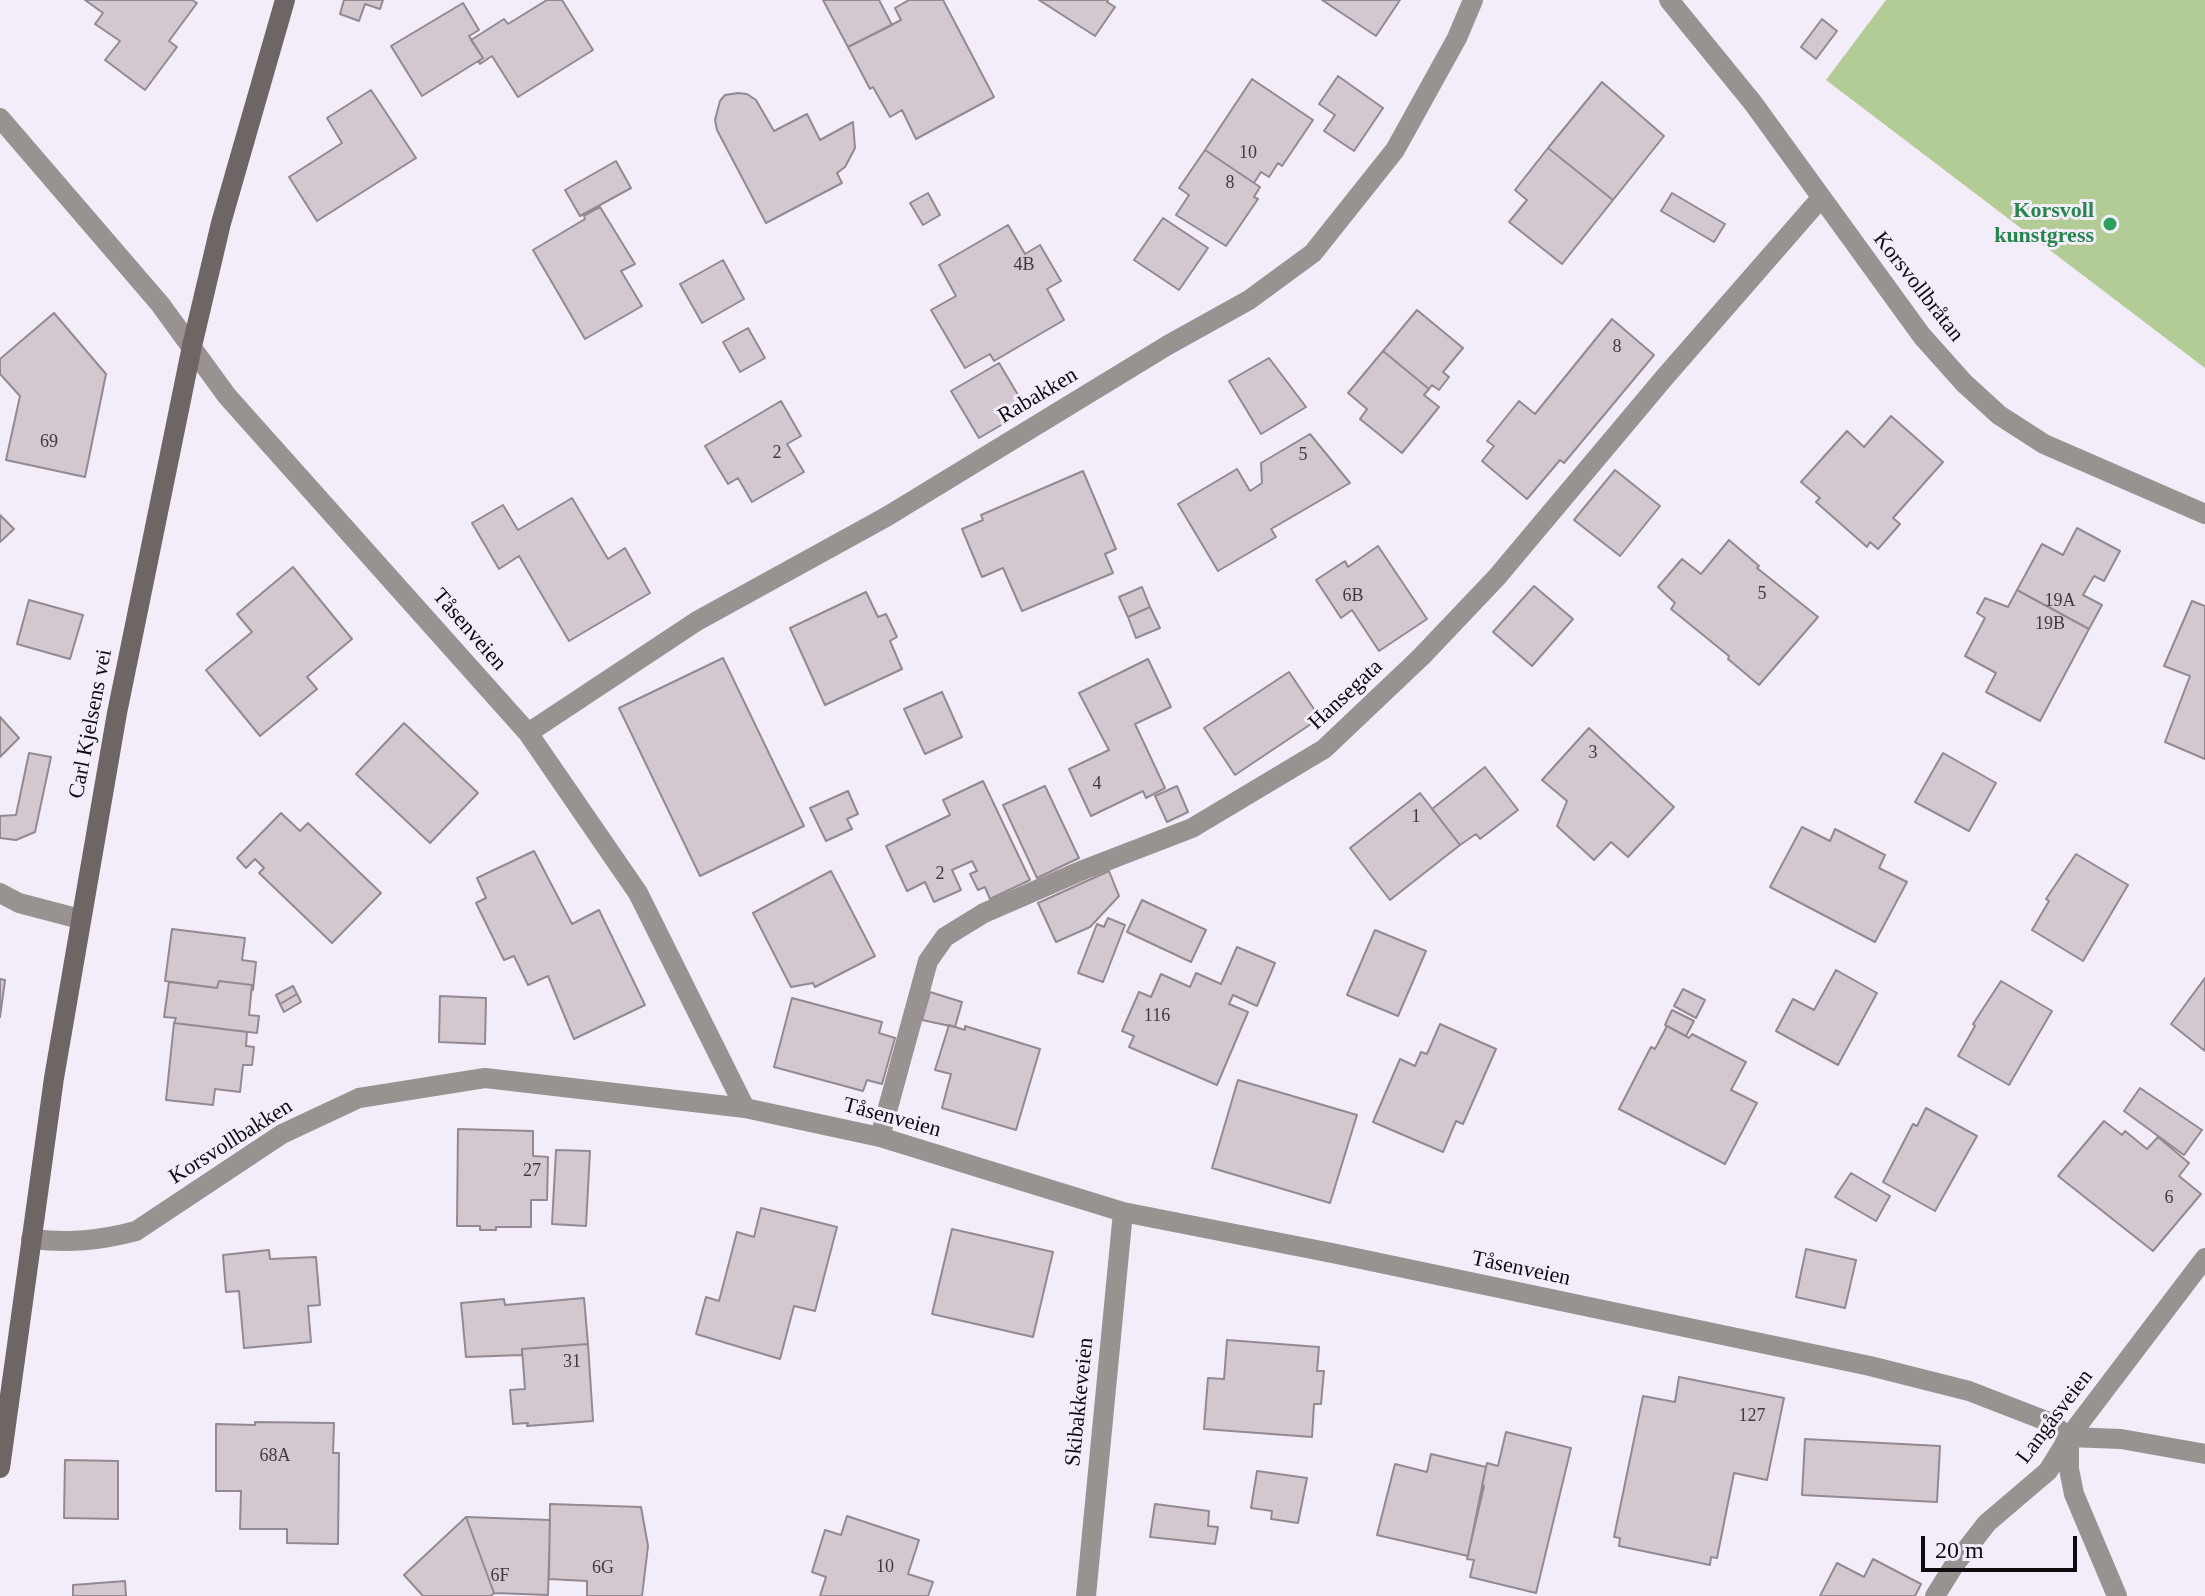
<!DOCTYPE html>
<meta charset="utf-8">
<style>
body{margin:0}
#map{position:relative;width:2205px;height:1596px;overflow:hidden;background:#f2edf9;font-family:"Times New Roman",serif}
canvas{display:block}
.scale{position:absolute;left:1921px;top:1536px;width:156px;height:36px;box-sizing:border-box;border:4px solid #0d0c0f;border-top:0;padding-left:10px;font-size:24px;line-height:28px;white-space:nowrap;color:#0d0c0f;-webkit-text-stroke:6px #f2edf9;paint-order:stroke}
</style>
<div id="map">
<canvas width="2205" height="1596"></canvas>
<div class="scale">20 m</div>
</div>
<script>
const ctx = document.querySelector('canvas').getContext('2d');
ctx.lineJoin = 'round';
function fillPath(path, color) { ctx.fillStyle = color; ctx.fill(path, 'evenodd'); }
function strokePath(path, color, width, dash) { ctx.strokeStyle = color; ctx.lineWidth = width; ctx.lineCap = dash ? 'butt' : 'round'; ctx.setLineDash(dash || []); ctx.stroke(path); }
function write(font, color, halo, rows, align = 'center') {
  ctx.font = font + ' "Times New Roman",serif'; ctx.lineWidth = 6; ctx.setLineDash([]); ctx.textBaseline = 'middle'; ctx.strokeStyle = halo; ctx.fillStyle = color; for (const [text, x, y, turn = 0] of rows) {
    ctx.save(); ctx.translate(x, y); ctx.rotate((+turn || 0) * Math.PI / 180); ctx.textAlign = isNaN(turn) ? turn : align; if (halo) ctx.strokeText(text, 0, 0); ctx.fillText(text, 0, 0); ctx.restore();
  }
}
const green = new Path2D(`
 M1886,0H2205V368L1826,80Z`);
const building = new Path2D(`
 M85,0H192L197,3L169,41L177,47L145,90L105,60L120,41L95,24L103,13Z
 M344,0H383L380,9L365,4L359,21L340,14Z
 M547,0H562L593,50L518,97L492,56L480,64L479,61L483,58L471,40L504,19L508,24Z
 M823,0H879L892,25L848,47Z
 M909,0H943L994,97L916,139L902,110L890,117L873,87L870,89L848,47L901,20L895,8Z
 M1039,0H1108L1107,2L1115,7L1095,36Z
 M1322,0H1400L1376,36Z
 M463,3L479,30L469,36L483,58L422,96L391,46Z
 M1822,19L1837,31L1816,59L1801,47Z
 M1338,76L1383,108L1354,151L1324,131L1335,115L1319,104Z
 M1252,79L1313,120L1282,166L1278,163L1269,177L1261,172L1254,183L1205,150Z
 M1602,82L1664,136L1613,200L1548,148Z
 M371,90L416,158L317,221L289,177L342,143L327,118Z
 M738,93L747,94L756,100L774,131L807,114L820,140L853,122L855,148L845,167L837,173L842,183L766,223L717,130L715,120L720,101L725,95Z
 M1548,148L1613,200L1562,264L1509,222L1527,200L1515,190Z
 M1205,150L1260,187L1254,197L1258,199L1226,246L1176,215L1189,195L1179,188Z
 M616,161L631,188L580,216L565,190Z
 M928,193L940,215L923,225L910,203Z
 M1672,193L1725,224L1714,242L1661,211Z
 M600,207L635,264L621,271L642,306L585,339L533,250L585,219L584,216Z
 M1163,218L1208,248L1179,290L1134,260Z
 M1008,225L1025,254L1040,245L1061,281L1047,289L1064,320L994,361L990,354L965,368L931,310L956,296L939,265Z
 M723,260L744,299L702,323L680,284Z
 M1417,310L1463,348L1443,372L1449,377L1439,390L1432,385L1429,389L1383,351Z
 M54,313L106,374L85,477L6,460L20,396L0,374V359Z
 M1612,319L1654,355L1564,463L1560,460L1527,499L1482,461L1494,446L1487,441L1519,401L1535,414Z
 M748,328L765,358L740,372L723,342Z
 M1383,351L1429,389L1424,395L1439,407L1402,453L1360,419L1367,409L1348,393Z
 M1269,358L1306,407L1261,434L1229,381Z
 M999,363L1027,410L979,438L951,391Z
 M781,401L801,436L787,444L804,472L752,502L738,478L728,484L705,446Z
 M1891,416L1943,462L1893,518L1900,524L1878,549L1870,542L1867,547L1816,502L1820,498L1801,482L1847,431L1864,447Z
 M1310,434L1350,483L1271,529L1276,537L1218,571L1178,504L1237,469L1250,491L1262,483L1261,463Z
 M1615,470L1660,506L1620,556L1574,520Z
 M1083,471L1116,549L1105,554L1113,573L1022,611L1003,568L982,577L962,529L983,520L981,515Z
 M572,498L608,559L625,548L650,593L569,641L519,556L499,569L472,523L503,505L518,530Z
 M0,515L14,529L0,542Z
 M2077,528L2120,551L2104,581L2094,576L2083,595L2102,605L2089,629L2017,590L2042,544L2063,555Z
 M1729,540L1759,566L1757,568L1818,617L1759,685L1728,659L1729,656L1671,609L1675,603L1658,587L1682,559L1701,574Z
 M1378,546L1427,619L1379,651L1352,610L1341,618L1316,580L1345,561L1348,567Z
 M293,567L352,639L307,677L317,689L260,736L206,670L252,632L237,614Z
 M1534,586L1573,619L1532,666L1493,632Z
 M1142,587L1150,607L1128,617L1119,597Z
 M2017,590L2089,629L2040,721L1986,692L1996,673L1965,656L1985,618L1977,613L1985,598L2008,607Z
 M866,592L878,617L886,614L897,637L890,641L902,669L825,705L790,628Z
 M29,600L83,615L70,659L17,644Z
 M2192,601L2205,606V759L2165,742L2190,676L2164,666Z
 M1150,607L1160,628L1136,638L1128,617Z
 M723,658L804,826L700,876L619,708Z
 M1148,659L1171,707L1135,724L1165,788L1146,798L1143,791L1091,816L1069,769L1109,750L1079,693Z
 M1289,672L1320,718L1235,775L1204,728Z
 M942,692L962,737L925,754L904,709Z
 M0,717L19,738L0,757Z
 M404,723L478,793L430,843L356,774Z
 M1589,728L1674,807L1628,857L1611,842L1594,860L1557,826L1567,801L1542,780Z
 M29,753L51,757L35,832L16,840L0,838V816L16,815Z
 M1943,753L1996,783L1969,831L1915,802Z
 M1485,767L1518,810L1480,839L1476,834L1460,845L1432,809Z
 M983,781L1030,880L990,899L985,887L978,890L970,874L977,871L972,861L952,870L961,890L934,902L925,882L907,891L886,846L950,815L943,800Z
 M1045,786L1079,858L1037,878L1003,805Z
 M1177,786L1188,812L1167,822L1155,796Z
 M848,791L858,814L847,819L852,829L826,841L810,808Z
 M1420,793L1460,845L1390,900L1350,848Z
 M281,813L300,831L308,823L381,893L332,943L259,873L264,868L255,859L246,868L237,858Z
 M1802,827L1830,841L1835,829L1885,855L1879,868L1907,882L1875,942L1770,887Z
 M534,851L572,924L599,910L645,1005L574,1039L548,976L528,985L514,956L504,960L476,903L486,898L477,878Z
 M2076,854L2128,885L2083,961L2032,930L2049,901L2046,899Z
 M831,871L875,956L815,987L813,983L791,987L753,913Z
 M1109,871L1119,896L1090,927L1056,942L1038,903Z
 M1142,900L1206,930L1191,962L1127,932Z
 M1108,918L1125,925L1103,982L1078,973L1097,924L1104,927Z
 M172,929L245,938L242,960L256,962L253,990L252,985L219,981L217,988L165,981Z
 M1375,930L1426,951L1398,1016L1347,995Z
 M1237,947L1275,963L1257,1006L1233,995L1229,1004L1248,1012L1217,1085L1129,1047L1134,1036L1122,1031L1139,992L1151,997L1161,974L1190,987L1196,973L1221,984Z
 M1836,970L1877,993L1838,1065L1776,1031L1793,999L1814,1010Z
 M2205,978V1051L2171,1024Z
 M0,979L5,980L0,1017Z
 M219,981L252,985L249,1015L259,1016L257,1033L174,1023L176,1018L164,1017L169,982L217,988Z
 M2001,981L2052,1011L2009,1085L1958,1056L1975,1026L1973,1024Z
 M293,986L297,994L280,1004L276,995Z
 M1683,989L1705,1000L1696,1018L1674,1006Z
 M930,992L962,1002L955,1027L922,1020Z
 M297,994L301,1002L284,1012L280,1004Z
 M440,996L486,998L485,1044L439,1042Z
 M792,998L882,1022L879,1033L895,1038L882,1084L867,1080L863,1091L774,1067Z
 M1672,1010L1694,1021L1686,1036L1665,1025Z
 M174,1023L247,1032L246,1046L254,1047L252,1065H243L240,1092L215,1089L213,1105L166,1100Z
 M1440,1024L1496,1049L1463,1124L1456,1121L1443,1152L1373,1122L1400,1059L1415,1066L1421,1052L1427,1054Z
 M949,1025L965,1030V1026L1040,1049L1016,1130L942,1108L951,1074L935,1070Z
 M1667,1026L1689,1038L1692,1034L1746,1062L1731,1090L1757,1103L1725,1164L1619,1109L1651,1047L1655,1049Z
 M1238,1080L1357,1115L1330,1203L1212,1168Z
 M2140,1088L2202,1130L2184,1155L2124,1111Z
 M1926,1108L1977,1136L1935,1211L1883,1182L1913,1124L1917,1126Z
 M2104,1121L2122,1135L2125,1131L2147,1149L2158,1137L2189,1163L2179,1176L2201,1194L2153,1251L2058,1176Z
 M458,1129L533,1131V1156L548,1157L547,1200H531V1227H496V1230H480V1226H457Z
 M556,1150L590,1151L586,1226L552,1224Z
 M1851,1173L1890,1196L1876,1221L1835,1197Z
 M761,1208L837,1227L815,1311L794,1306L780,1359L696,1334L706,1297L719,1301L737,1232L754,1237Z
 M952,1229L1053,1252L1033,1337L932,1314Z
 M1806,1249L1856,1260L1845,1308L1796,1297Z
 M269,1250L270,1259L316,1257L320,1305L308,1306L311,1342L244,1348L239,1291L226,1292L223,1255Z
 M584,1298L588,1344L522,1349V1355L466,1357L461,1303L504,1299L505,1305Z
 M1227,1340L1319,1347L1317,1371H1324L1321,1404H1314L1312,1437L1204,1429L1208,1378L1224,1379Z
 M588,1344L593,1421L527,1426L528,1423L513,1424L510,1390L525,1389L522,1349Z
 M1679,1377L1784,1398L1767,1480L1734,1473L1717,1558L1711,1557L1710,1565L1619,1546L1620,1538L1614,1537L1643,1396L1675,1402Z
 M255,1422L334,1423L333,1453H339L338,1544L287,1543V1529H240L241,1491H216V1424L255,1425Z
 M1506,1432L1571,1448L1536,1593L1470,1577L1474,1560L1467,1559L1484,1486L1482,1485L1487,1463L1498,1466Z
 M1805,1439L1940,1446L1937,1502L1802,1495Z
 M1431,1454L1486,1467L1468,1556L1377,1535L1395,1464L1427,1472Z
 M65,1460L118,1461V1519L64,1518Z
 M1257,1471L1307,1478L1298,1523L1271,1519L1272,1511L1251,1508Z
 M550,1504L641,1507L648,1546L642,1596H587V1581L549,1579Z
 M1155,1504L1209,1511L1208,1526L1218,1527L1215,1544L1150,1537Z
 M847,1516L919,1540L908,1574L933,1582L928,1596H820L826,1577L812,1572L825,1530L841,1535Z
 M466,1517L550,1520L548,1595L494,1593Z
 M466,1517L494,1593L491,1596H423L404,1575Z
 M1873,1559L1921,1584L1915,1596H1820L1837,1563L1864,1577Z
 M125,1581L126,1596H73V1585Z`);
const street = new Path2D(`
 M1669,0L1753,103L1922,336L1964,383L1999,415L2044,444L2205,514
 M0,118L160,304L227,396L528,733L638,893L745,1108L880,1137L1123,1212L1337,1254L1870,1366L1969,1391L2049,1422L2069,1437
 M528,733L697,621L886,517L1168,345L1249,300L1313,253L1395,150L1457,38L1473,0
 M0,893L19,903L80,919
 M880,1137L928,961L945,937L984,913L1083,870L1192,828L1324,749L1421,657L1497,577L1664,378L1821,198
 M31,1239C70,1243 98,1241 136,1231L282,1134L359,1098L485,1078L745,1108
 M2069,1437V1469L2074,1494L2117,1596
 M2069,1437L2121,1439L2205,1454
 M1086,1596L1123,1212
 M1935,1596L1955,1564L1987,1523L2048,1471L2069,1437L2205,1258`);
const secondary = new Path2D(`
 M0,1468L54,1078L117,713L192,346L221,223L285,0`);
const markers = [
 [2110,224,8,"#2e9e5b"]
];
const numberNames = [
 ["10",1248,153],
 ["8",1230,183],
 ["4B",1024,265],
 ["8",1617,347],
 ["69",49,442],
 ["2",777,453],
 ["5",1303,455],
 ["5",1762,594],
 ["6B",1353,596],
 ["19A",2060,601],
 ["19B",2050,624],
 ["3",1593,753],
 ["4",1097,784],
 ["1",1416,817],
 ["2",940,874],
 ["116",1157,1016],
 ["27",532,1171],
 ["6",2169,1198],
 ["31",572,1362],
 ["127",1752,1416],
 ["68A",275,1456],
 ["10",885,1567],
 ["6G",603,1568],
 ["6F",500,1576]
];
const leisureNames = [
 ["Korsvoll",2094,211],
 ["kunstgress",2094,236]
];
const streetNames = [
 ["Korsvollbråtan",1918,287,52],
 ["Rabakken",1038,396,-31],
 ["Tåsenveien",469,630,49],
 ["Hansegata",1346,695,-43],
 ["Carl Kjelsens vei",91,724,-79],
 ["Tåsenveien",892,1118,15],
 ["Korsvollbakken",231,1142,-32],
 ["Tåsenveien",1521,1269,12],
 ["Skibakkeveien",1080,1402,-84],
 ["Langåsveien",2055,1417,-53]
];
fillPath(green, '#b3cb95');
fillPath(building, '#d3c8cf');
strokePath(building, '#938990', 2);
strokePath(street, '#989291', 20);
strokePath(secondary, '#6e6664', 20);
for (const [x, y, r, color] of markers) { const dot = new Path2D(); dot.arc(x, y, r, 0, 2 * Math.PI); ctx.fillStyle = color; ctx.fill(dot); strokePath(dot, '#f2edf9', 3); }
write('18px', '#3e3b3f', null, numberNames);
write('bold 22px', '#27864d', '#f2edf9', leisureNames, 'right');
write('22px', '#0d0c0f', '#f2edf9', streetNames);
</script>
